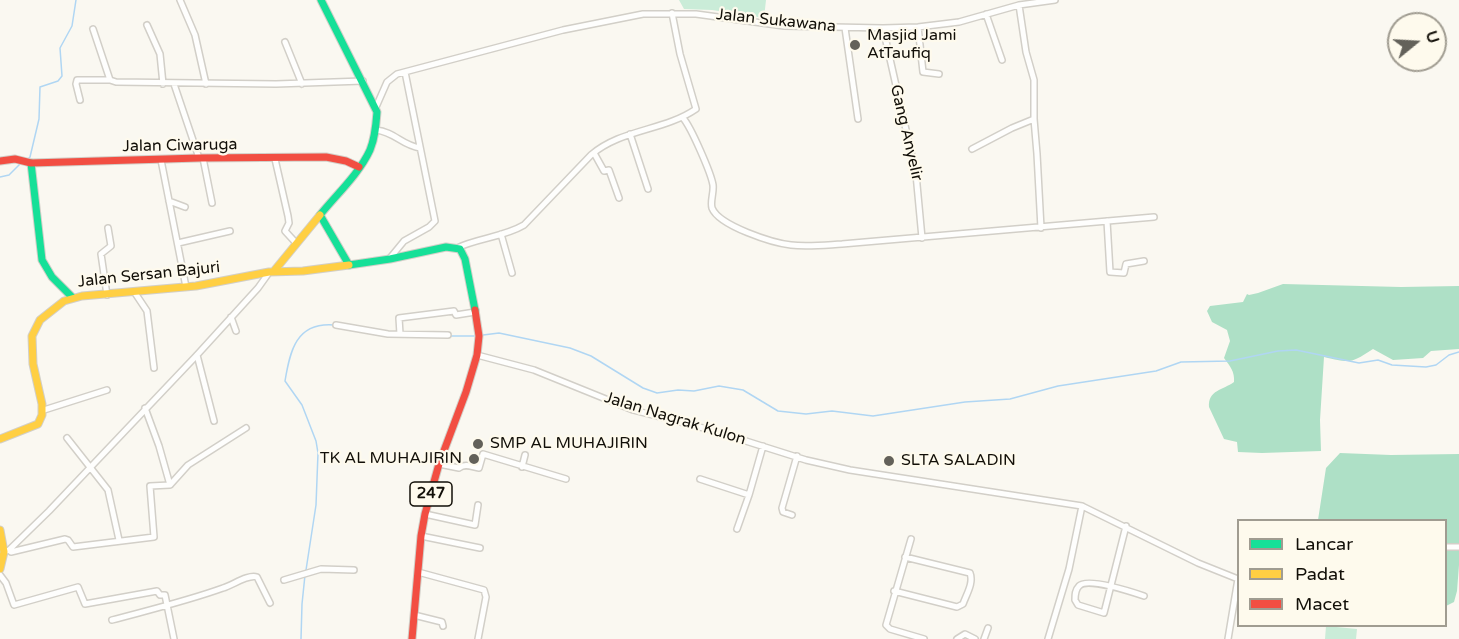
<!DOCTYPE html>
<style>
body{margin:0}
#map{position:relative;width:1459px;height:639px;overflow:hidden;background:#faf8f1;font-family:"Varela Round",sans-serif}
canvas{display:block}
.legend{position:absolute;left:1237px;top:519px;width:210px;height:108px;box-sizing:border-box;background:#fefaed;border:2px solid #a09c91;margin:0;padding:8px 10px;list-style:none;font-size:18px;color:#120f08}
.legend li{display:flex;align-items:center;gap:12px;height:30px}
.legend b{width:30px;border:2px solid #a09c91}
.north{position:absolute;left:1387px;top:12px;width:60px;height:60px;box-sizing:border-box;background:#fefaed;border:2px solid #a09c91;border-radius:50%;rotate:72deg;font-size:16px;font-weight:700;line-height:24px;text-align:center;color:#120f08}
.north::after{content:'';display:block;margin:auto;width:21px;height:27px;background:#63615a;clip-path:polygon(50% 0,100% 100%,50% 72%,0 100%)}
</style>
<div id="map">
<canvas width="1459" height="639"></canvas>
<ul class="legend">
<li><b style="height:8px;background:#16e098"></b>Lancar</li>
<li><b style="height:8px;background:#ffcf43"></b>Padat</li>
<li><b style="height:8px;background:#f24e42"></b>Macet</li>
</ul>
<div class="north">U</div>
</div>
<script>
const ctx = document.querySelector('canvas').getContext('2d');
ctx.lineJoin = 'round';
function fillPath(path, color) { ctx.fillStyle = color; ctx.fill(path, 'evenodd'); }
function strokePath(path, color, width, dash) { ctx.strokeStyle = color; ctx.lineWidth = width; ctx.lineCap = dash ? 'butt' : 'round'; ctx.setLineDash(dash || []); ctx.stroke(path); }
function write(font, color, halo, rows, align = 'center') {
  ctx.font = font + ' "Varela Round",sans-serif'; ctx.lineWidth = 4.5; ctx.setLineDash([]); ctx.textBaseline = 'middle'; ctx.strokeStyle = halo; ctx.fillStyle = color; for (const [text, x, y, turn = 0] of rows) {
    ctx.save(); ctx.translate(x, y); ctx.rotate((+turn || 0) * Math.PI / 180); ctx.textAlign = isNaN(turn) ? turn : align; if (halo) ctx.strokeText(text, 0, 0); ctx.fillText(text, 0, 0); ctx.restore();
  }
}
const green = new Path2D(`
 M679,0H766L764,18L712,10L684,9Z
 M1326,626L1357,629L1356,639H1325Z`);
const forest = new Path2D(`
 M1283,284L1401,287L1459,286V349L1431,351L1423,358L1393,360L1373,349C1350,364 1351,363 1324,357L1320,420L1321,451L1262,453L1238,452L1237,442L1224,439L1209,407C1208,390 1223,390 1234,382C1235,372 1230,366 1224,358L1230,341L1227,330L1212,322L1207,311L1210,306L1243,302L1247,294L1249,295L1258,293Z
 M1340,453L1391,455L1459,454V565L1457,591L1454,602L1446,606V520H1318L1326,468Z`);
const stream = new Path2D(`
 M28,159L30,157L39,119L40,87L58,81L62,76L60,48L72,26L76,0
 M0,177L9,175L21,163
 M483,335L499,333L570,348L591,356L643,388L657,393L678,390L694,391L719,386L743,390L778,411L806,414L832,411L873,416L965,402L1010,399L1058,386L1156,371L1181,362L1230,361L1278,351L1296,350L1359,363L1378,360L1392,365L1426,367L1436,365L1449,355L1459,352
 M451,336H474
 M306,570L316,505L318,453L316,441L302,405L285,381C290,351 296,322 334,325
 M301,639L302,604L305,575`);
const street = new Path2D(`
 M180,0L195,35L206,84
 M1019,5L1026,52L1034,80V119L1037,154L1041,228
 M986,14L1002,60
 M147,25L160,54L163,84
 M918,27L923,72L939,74
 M845,28L858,119
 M883,28L916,174L922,238
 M93,29L110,80L116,82L276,84L363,81
 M285,42L302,84
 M174,84L199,158
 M80,100L76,84L77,80H110
 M376,107L387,82L397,74L563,30L643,14H696L784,26L883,28L918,27L959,22L1019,5L1055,0
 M683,118C691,127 711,173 713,185C714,193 710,201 712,208C719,226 773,243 791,245C807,247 825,245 842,244L1154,217
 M376,130C395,132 401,145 420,148
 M630,134L648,189
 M972,149L1012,128L1034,119
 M594,153L604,171L609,170L619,198
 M203,158L212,203
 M275,159L288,216L289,223L285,231L296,243
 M161,160L186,287
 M169,201L185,207
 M1107,221L1110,272L1124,273L1126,264L1144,261
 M501,234L512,273
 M178,243L230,231
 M457,248C478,238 504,237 524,225L591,155C621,129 664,131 696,109L680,54L672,13
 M390,258L404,241L429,227L435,221L405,72
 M135,293L147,311L154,368
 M107,295L101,254L111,246L108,228
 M231,317L236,331
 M336,325L388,334L448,335
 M400,334L399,318L454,311L456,315L475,312
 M197,355L214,421
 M477,355L534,370L633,410L711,430L806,460L850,470L1082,506L1198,563L1238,579
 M145,408L159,446L170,485
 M44,410L107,390
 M67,438L108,490L119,540
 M439,464L459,468C465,463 472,467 479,468L483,454L566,479
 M522,467L525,455
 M700,479L749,495
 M425,514L475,525L478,505
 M792,515L783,512L782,508L797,456
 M1126,526L1104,613L1078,605L1075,600C1075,595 1075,590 1079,586C1087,577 1132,592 1144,596
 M737,529L749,495L763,446
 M421,536L480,548
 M911,539L886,625L890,629L924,639
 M1446,547H1459
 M9,550L11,552L65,539L68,540L73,547L154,537L150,486L170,485L188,465L246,428
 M4,552L9,550L49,511L197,355L258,288L268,274
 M418,572L484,590L486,597L478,639
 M0,575L6,583L14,605L78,587L85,604L157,591L160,595H165L174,639
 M284,580L321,569L354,570
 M894,591L957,607L963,604C966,595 974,583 970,573L905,557
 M414,615L442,622L443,626
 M112,620C149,610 187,601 223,588C233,585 248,574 257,577L270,603
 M957,639L965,634L975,639
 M984,639L988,628
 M1048,639L1069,569L1082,506
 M1228,639L1238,579`);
const fast = new Path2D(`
 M321,0L377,112C376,125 375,138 370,150C359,174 336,195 320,215L349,265L390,259L446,247L460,249L465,259L475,310
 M31,163L42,260L52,277L72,297`);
const slow = new Path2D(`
 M274,271L320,215
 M0,439L38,424L42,415V404L33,364L32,336L40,320L64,301L82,296L196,286L269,272L303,271L349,265
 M0,530L4,552L0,569`);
const jam = new Path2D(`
 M0,161L15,159L31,163L199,158L326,157L346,161L359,167
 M412,639L421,536L425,514L439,464L466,392L477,355L479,336L475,310`);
const markers = [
 [855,45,6,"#63615a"],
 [478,444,6,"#63615a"],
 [474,459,6,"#63615a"],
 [889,461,6,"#63615a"]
];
const shields = [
 [431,494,42]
];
const shieldNames = [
 ["247",431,494]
];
const streetNames = [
 ["Jalan Sukawana",776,21,6],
 ["Gang Anyelir",906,133,77],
 ["Jalan Ciwaruga",180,146,-1],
 ["Jalan Sersan Bajuri",149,275,-6],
 ["Jalan Nagrak Kulon",675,419,17]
];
const poiNames = [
 ["Masjid Jami",867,36],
 ["AtTaufiq",867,54],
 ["SMP AL MUHAJIRIN",490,444],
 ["TK AL MUHAJIRIN",462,459,"right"],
 ["SLTA SALADIN",901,461]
];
fillPath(green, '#caecd8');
fillPath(forest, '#aee0c6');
strokePath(stream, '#b0d6f3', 1.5);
strokePath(street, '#d2cfc8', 8);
strokePath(fast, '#d2cfc8', 9);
strokePath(slow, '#d2cfc8', 9);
strokePath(jam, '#d2cfc8', 9);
strokePath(street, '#fefefd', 5);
strokePath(fast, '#16e098', 7);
strokePath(slow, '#ffcf43', 7);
strokePath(jam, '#f24e42', 7);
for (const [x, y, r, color] of markers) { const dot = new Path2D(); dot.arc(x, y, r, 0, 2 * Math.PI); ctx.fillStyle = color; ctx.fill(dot); strokePath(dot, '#fefaed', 2); }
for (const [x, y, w] of shields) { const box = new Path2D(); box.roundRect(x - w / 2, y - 12, w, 24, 4.5); ctx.fillStyle = '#fefaed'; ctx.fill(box); strokePath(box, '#120f08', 1.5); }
write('bold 15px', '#120f08', null, shieldNames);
write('16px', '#120f08', '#fefaed', streetNames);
write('16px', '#120f08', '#fefaed', poiNames, 'left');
</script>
